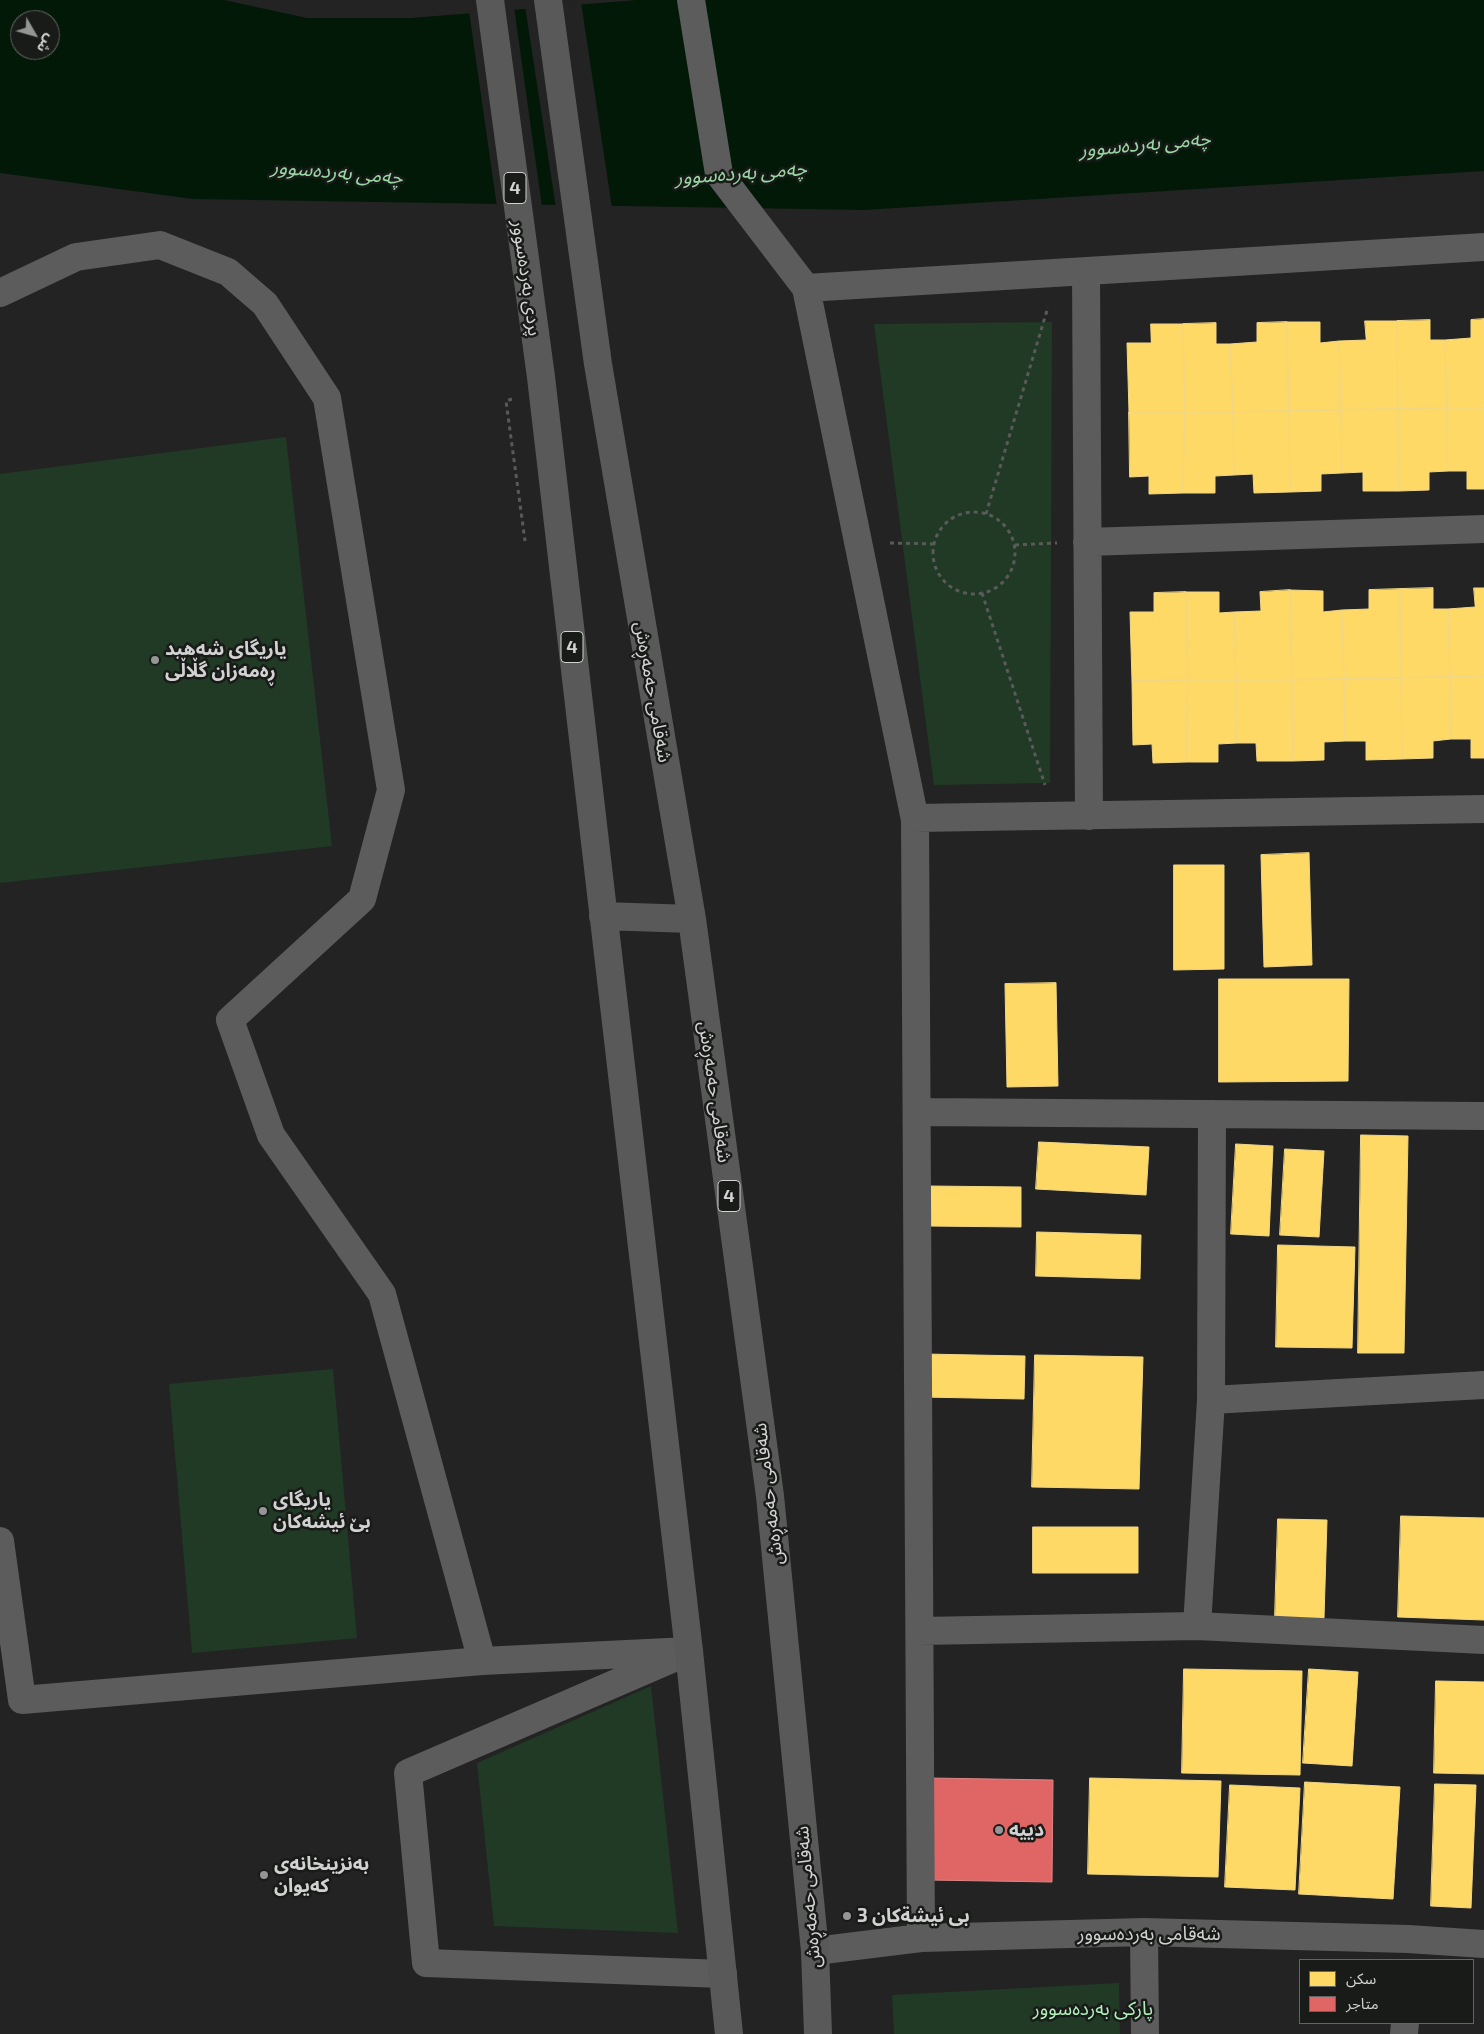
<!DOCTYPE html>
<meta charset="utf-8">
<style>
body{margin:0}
#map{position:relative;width:1484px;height:2034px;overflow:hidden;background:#232323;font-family:"Exo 2","Noto Sans Arabic",sans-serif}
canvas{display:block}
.legend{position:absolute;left:1299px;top:1959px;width:175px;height:65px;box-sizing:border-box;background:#191b19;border:1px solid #636463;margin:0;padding:6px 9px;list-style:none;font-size:15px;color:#d1d2d1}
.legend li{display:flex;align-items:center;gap:10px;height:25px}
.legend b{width:25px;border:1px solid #636463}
.north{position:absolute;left:10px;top:10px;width:50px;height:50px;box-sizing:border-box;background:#191b19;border:1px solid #636463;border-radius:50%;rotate:128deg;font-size:14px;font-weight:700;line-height:20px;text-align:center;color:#d1d2d1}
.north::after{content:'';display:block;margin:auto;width:18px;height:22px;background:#949594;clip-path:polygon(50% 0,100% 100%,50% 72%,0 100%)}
</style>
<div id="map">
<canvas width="1484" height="2034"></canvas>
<ul class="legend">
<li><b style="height:14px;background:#ffd966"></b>سكن</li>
<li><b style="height:14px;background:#e06666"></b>متاجر</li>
</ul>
<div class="north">ش</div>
</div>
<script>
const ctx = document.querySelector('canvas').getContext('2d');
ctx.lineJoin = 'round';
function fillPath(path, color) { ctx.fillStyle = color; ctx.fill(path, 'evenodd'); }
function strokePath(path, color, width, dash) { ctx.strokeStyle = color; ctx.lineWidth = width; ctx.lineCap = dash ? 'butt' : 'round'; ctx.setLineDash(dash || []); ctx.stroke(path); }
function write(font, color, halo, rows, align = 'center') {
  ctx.font = font + ' "Exo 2","Noto Sans Arabic",sans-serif'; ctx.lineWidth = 5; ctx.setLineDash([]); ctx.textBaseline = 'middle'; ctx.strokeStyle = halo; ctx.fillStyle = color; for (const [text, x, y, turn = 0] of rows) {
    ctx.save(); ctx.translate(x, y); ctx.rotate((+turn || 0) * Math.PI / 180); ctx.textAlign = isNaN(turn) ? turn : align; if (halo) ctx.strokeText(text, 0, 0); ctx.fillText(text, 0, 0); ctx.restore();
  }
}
const green = new Path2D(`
 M1052,322L1050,783L934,785L874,324Z
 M286,437L332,846L0,883V474Z
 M333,1369L357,1638L192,1653L169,1384Z
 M651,1686L678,1933L494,1926L477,1763Z
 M1119,1983L1120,2034H894L892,1995Z`);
const water = new Path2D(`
 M0,0H224L307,18H411L637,0H1484V171L864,210L193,199L0,173ZM20,20H50V50H20Z`);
const pier = new Path2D(`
 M581,2L612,208H556L525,6Z
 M514,7L542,207H497L469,11Z`);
const homes = new Path2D(`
 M1484,319V408H1447L1445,340L1471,338V320Z
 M1430,320V340H1445L1447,408L1398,409L1397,321Z
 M1365,321H1397L1398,409L1341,410L1339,341L1366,340Z
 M1287,322L1289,411L1233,412L1230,344L1257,342V323Z
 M1287,322H1320V343L1339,341L1341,410L1289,411Z
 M1216,323V344H1230L1233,412H1185L1183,324Z
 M1151,324H1183L1185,412H1129L1127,343H1151Z
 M1447,408H1484V489H1467V471H1448Z
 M1447,408L1448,471L1429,472V490L1399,491L1398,409Z
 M1398,409L1399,491H1363V472L1342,473L1341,410Z
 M1341,410L1342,473L1321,474V491L1290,492L1289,411Z
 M1289,411L1290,492L1254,493L1253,474L1234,475L1233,412Z
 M1129,412H1185L1183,493L1149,494V476L1130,477Z
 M1185,412H1233L1234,475L1215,476V493H1183Z
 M1433,588V609H1448L1450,677L1401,678L1400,589Z
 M1474,588H1484V676L1450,677L1448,609L1475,607Z
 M1400,589L1401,678L1344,679L1342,610L1369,609V590Z
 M1290,590L1292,680H1236L1234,612L1261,611L1260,592Z
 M1290,590L1323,591V612L1342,610L1344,679L1292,680Z
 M1186,592L1188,680L1132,681L1130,612H1154V593Z
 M1186,592H1219V613L1234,612L1236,680H1188Z
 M1484,676V758H1471V739H1451L1450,677Z
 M1450,677L1451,739L1433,741V758L1402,759L1401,678Z
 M1401,678L1402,759L1366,760V741H1345L1344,679Z
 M1344,679L1345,741L1324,742V760L1293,761L1292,680Z
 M1188,680H1236L1237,743L1218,744V762H1186Z
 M1188,680L1186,762L1153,763L1152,744L1133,745L1132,681Z
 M1236,680H1292L1293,761H1257L1256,743H1237Z
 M1309,853L1312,965L1264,967L1261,855Z
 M1174,865H1224V969L1174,970Z
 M1219,979H1349L1348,1081L1219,1082Z
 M1056,983L1058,1086L1007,1087L1005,984Z
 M1361,1135L1408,1136L1404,1353H1358Z
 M1039,1142L1149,1147L1146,1195L1036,1189Z
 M1236,1144L1273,1146L1269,1236L1231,1234Z
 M1285,1149L1324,1151L1319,1237L1280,1235Z
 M927,1186L1021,1187V1227L927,1226Z
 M1037,1232L1141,1235L1140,1279L1036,1276Z
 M1278,1245L1355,1247L1352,1348L1276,1347Z
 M924,1354L1025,1356L1024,1399L922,1397Z
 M1035,1355L1143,1357L1139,1489L1032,1487Z
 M1401,1516L1484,1518V1620L1398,1617Z
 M1278,1519L1327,1520L1324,1618L1275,1617Z
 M1033,1527H1138V1573H1033Z
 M1184,1669L1302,1671L1300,1775L1182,1773Z
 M1309,1669L1358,1672L1352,1766L1303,1763Z
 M1436,1681L1484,1682V1774L1434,1773Z
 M1090,1778L1221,1781L1218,1877L1088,1874Z
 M1305,1782L1400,1787L1393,1899L1299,1894Z
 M1435,1784L1476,1785L1471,1908L1431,1906Z
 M1230,1785L1300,1788L1295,1890L1225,1887Z`);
const shops = new Path2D(`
 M930,1778L1053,1780L1052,1882L928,1880Z`);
const path = new Path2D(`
 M512,399L506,401L525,541
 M933 553a41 41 0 1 1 82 0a41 41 0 1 1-82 0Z
 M986,514L1048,307
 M890,543L935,544
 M1015,545L1057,543
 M982,593L1045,785`);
const minor = new Path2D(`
 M691,0L719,174L806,288L915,820L921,1938
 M1086,272L1089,816
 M806,288L1484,247
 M0,293L76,257L160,245L228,272L265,304L327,398L391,790L362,899L230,1020L271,1135L382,1294L482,1661
 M1087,542L1484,529
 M915,818L1484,809
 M918,1112L1484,1116
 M1212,1114L1211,1400L1484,1385
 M1211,1400L1197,1626L1484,1640
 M0,1541L22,1700L482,1661L689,1651
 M920,1631L1197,1626
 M674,1658L408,1773L426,1963L723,1974
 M1144,1932L1145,2034
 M815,1951L921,1938L1144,1932L1408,1939L1484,1944
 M1404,2034L1405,2023`);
const highway = new Path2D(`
 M490,0L541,377L689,1651L729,2034
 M548,0L598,364L692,919L770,1496L815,1951L818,2034
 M603,916L692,919`);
const markers = [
 [155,660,5,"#949594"],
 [263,1511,5,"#949594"],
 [999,1830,5,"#949594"],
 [264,1875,5,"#949594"],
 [847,1916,5,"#949594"]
];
const shields = [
 [515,188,22],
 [572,647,22],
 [729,1196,22]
];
const shieldNames = [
 ["4",515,188],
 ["4",572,647],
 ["4",729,1196]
];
const streetNames = [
 ["پردی بەردەسوور",527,278,82],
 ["شەقامی حەمەڕەش",653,692,80],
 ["شەقامی حەمەڕەش",715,1092,82],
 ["شەقامی حەمەڕەش",768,1494,-97],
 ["شەقامی حەمەڕەش",808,1897,-95],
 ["شەقامی بەردەسوور",1149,1934]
];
const poiNames = [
 ["یاریگای شەهید",165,649],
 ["ڕەمەزان گڵاڵی",165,671],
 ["یاریگای",273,1500],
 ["بێ ئیشەکان",273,1522],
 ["دییە",1009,1830],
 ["بەنزینخانەی",274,1864],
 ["کەیوان",274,1886],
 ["بى ئيشةكان 3",857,1916]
];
const parkNames = [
 ["پارکی بەردەسوور",1093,2009]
];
const waterNames = [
 ["چەمی بەردەسوور",1145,144,-5],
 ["چەمی بەردەسوور",337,172,5],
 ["چەمی بەردەسوور",741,173,-4]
];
fillPath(green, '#203a25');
fillPath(water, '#031908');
fillPath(pier, '#232323');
fillPath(homes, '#ffd966');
strokePath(homes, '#f1d786', 1);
fillPath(shops, '#e06666');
strokePath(shops, '#dc8686', 1);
strokePath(path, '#595a59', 3, [4, 4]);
strokePath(minor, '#5b5c5b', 28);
strokePath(highway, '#595959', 28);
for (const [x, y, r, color] of markers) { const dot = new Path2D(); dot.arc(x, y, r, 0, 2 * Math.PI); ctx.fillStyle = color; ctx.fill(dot); strokePath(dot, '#191b19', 2); }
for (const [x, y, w] of shields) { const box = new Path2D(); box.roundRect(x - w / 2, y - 15.5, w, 31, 4); ctx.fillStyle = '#191b19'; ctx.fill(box); strokePath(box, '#d1d2d1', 1); }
write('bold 18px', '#d1d2d1', null, shieldNames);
write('19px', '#d1d2d1', '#191b19', streetNames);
write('bold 19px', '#d1d2d1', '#191b19', poiNames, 'left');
write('19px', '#b0f1bb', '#191b19', parkNames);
write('italic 20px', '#98d7a3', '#191b19', waterNames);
</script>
